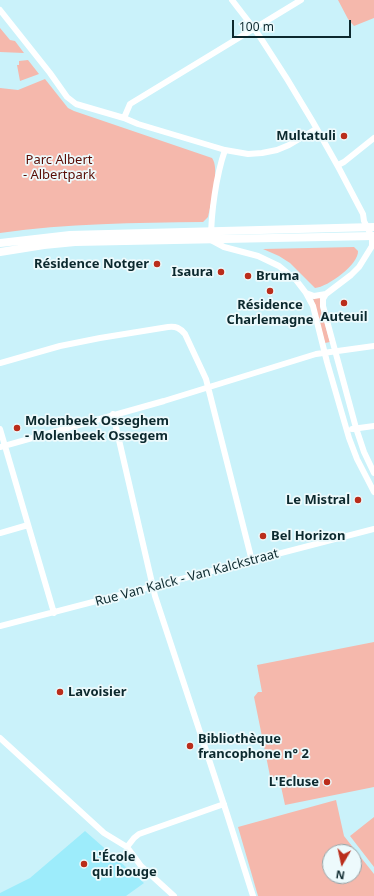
<!DOCTYPE html>
<meta charset="utf-8">
<style>
body{margin:0}
#map{position:relative;width:374px;height:896px;overflow:hidden;background:#caf2fa;font-family:"Noto Sans",sans-serif}
canvas{display:block}
.north{position:absolute;left:322px;top:844px;width:40px;height:40px;box-sizing:border-box;background:#edfafc;border:1px solid #93a6aa;border-radius:50%;rotate:189deg;font-size:11px;font-weight:700;line-height:16px;text-align:center;color:#0c292e}
.north::after{content:'';display:block;margin:auto;width:14px;height:18px;background:#ba2d1b;clip-path:polygon(50% 0,100% 100%,50% 72%,0 100%)}
.scale{position:absolute;left:232px;top:20px;width:119px;height:18px;box-sizing:border-box;border:2px solid #0c292e;border-top:0;padding-left:5px;font-size:12px;line-height:14px;white-space:nowrap;color:#0c292e;-webkit-text-stroke:3px #edfafc;paint-order:stroke}
</style>
<div id="map">
<canvas width="374" height="896"></canvas>
<div class="north">N</div>
<div class="scale">100 m</div>
</div>
<script>
const ctx = document.querySelector('canvas').getContext('2d');
ctx.lineJoin = 'round';
function fillPath(path, color) { ctx.fillStyle = color; ctx.fill(path, 'evenodd'); }
function strokePath(path, color, width, dash) { ctx.strokeStyle = color; ctx.lineWidth = width; ctx.lineCap = dash ? 'butt' : 'round'; ctx.setLineDash(dash || []); ctx.stroke(path); }
function write(font, color, halo, rows, align = 'center') {
  ctx.font = font + ' "Noto Sans",sans-serif'; ctx.lineWidth = 3.5; ctx.setLineDash([]); ctx.textBaseline = 'middle'; ctx.strokeStyle = halo; ctx.fillStyle = color; for (const [text, x, y, turn = 0] of rows) {
    ctx.save(); ctx.translate(x, y); ctx.rotate((+turn || 0) * Math.PI / 180); ctx.textAlign = isNaN(turn) ? turn : align; if (halo) ctx.strokeText(text, 0, 0); ctx.fillText(text, 0, 0); ctx.restore();
  }
}
const built = new Path2D(`
 M85,831L144,883L126,896H0V893L30,878Z`);
const green = new Path2D(`
 M338,0H374V18L354,26L348,19Z
 M0,28L10,40L15,41L24,53L0,52Z
 M28,60L39,74L20,81L17,65H19V61Z
 M45,79L68,108L74,111L212,158C220,168 211,204 208,217L203,222C135,223 67,223 0,233V88L18,90Z
 M354,247L358,251C359,264 328,287 315,288L290,263L279,256L263,249Z
 M313,298H321L320,307L330,342L325,343Z
 M374,642V787L285,805L279,777L275,779L270,776L254,697L258,692H262L257,665Z
 M336,800L344,836L374,874V896H258L238,827ZM330,852H354V876H330Z
 M374,817V867L350,836Z`);
const minor = new Path2D(`
 M232,0C241,12 251,24 260,37C298,94 332,153 363,214L364,221L372,237V246L359,267L351,275L326,294L323,299V306L356,428L364,452L374,473
 M0,10L50,73L67,97L76,104L124,118L138,124L225,150L248,154L262,153L277,150L289,145L316,129
 M124,118L130,104L301,0
 M225,150C216,176 211,213 211,240L224,247L258,256L279,266L296,280L306,293L313,306L327,362L349,438L357,459L374,492
 M338,165L344,162L374,138
 M306,293L314,296L326,294
 M0,363L60,346L100,338L168,327C176,326 180,328 185,334L206,379L252,561
 M113,414L155,596L227,814L253,896
 M0,429L54,613
 M352,429L374,426
 M0,447L164,401L316,354L374,346
 M0,533L28,525
 M0,626L374,529
 M0,738L104,833L127,847L141,866L174,896
 M127,847L134,838L139,834L224,804`);
const tertiary = new Path2D(`
 M0,243L70,235L374,227
 M0,252L44,245L75,242L374,236`);
const markers = [
 [344,136,4,"#ba2d1b"],
 [157,264,4,"#ba2d1b"],
 [221,272,4,"#ba2d1b"],
 [248,276,4,"#ba2d1b"],
 [270,291,4,"#ba2d1b"],
 [344,303,4,"#ba2d1b"],
 [17,428,4,"#ba2d1b"],
 [358,500,4,"#ba2d1b"],
 [263,536,4,"#ba2d1b"],
 [60,692,4,"#ba2d1b"],
 [190,746,4,"#ba2d1b"],
 [327,782,4,"#ba2d1b"],
 [84,864,4,"#ba2d1b"]
];
const poiNames = [
 ["Multatuli",336,136,"right"],
 ["Résidence Notger",149,264,"right"],
 ["Isaura",213,272,"right"],
 ["Bruma",256,276],
 ["Résidence",270,305,"center"],
 ["Charlemagne",270,320,"center"],
 ["Auteuil",344,317,"center"],
 ["Molenbeek Osseghem",25,421],
 ["- Molenbeek Ossegem",25,436],
 ["Le Mistral",350,500,"right"],
 ["Bel Horizon",271,536],
 ["Lavoisier",68,692],
 ["Bibliothèque",198,739],
 ["francophone n° 2",198,754],
 ["L'Ecluse",319,782,"right"],
 ["L'École",92,857],
 ["qui bouge",92,872]
];
const parkNames = [
 ["Parc Albert",59,160],
 ["- Albertpark",59,175]
];
const streetNames = [
 ["Rue Van Kalck - Van Kalckstraat",187,578,-15]
];
fillPath(built, '#9decfb');
fillPath(green, '#f5b8ac');
strokePath(minor, '#fff', 6);
strokePath(tertiary, '#fff', 8);
for (const [x, y, r, color] of markers) { const dot = new Path2D(); dot.arc(x, y, r, 0, 2 * Math.PI); ctx.fillStyle = color; ctx.fill(dot); strokePath(dot, '#edfafc', 1.5); }
write('bold 13px', '#0c292e', '#edfafc', poiNames, 'left');
write('13px', '#590c04', '#edfafc', parkNames);
write('13px', '#0c292e', '#edfafc', streetNames);
</script>
